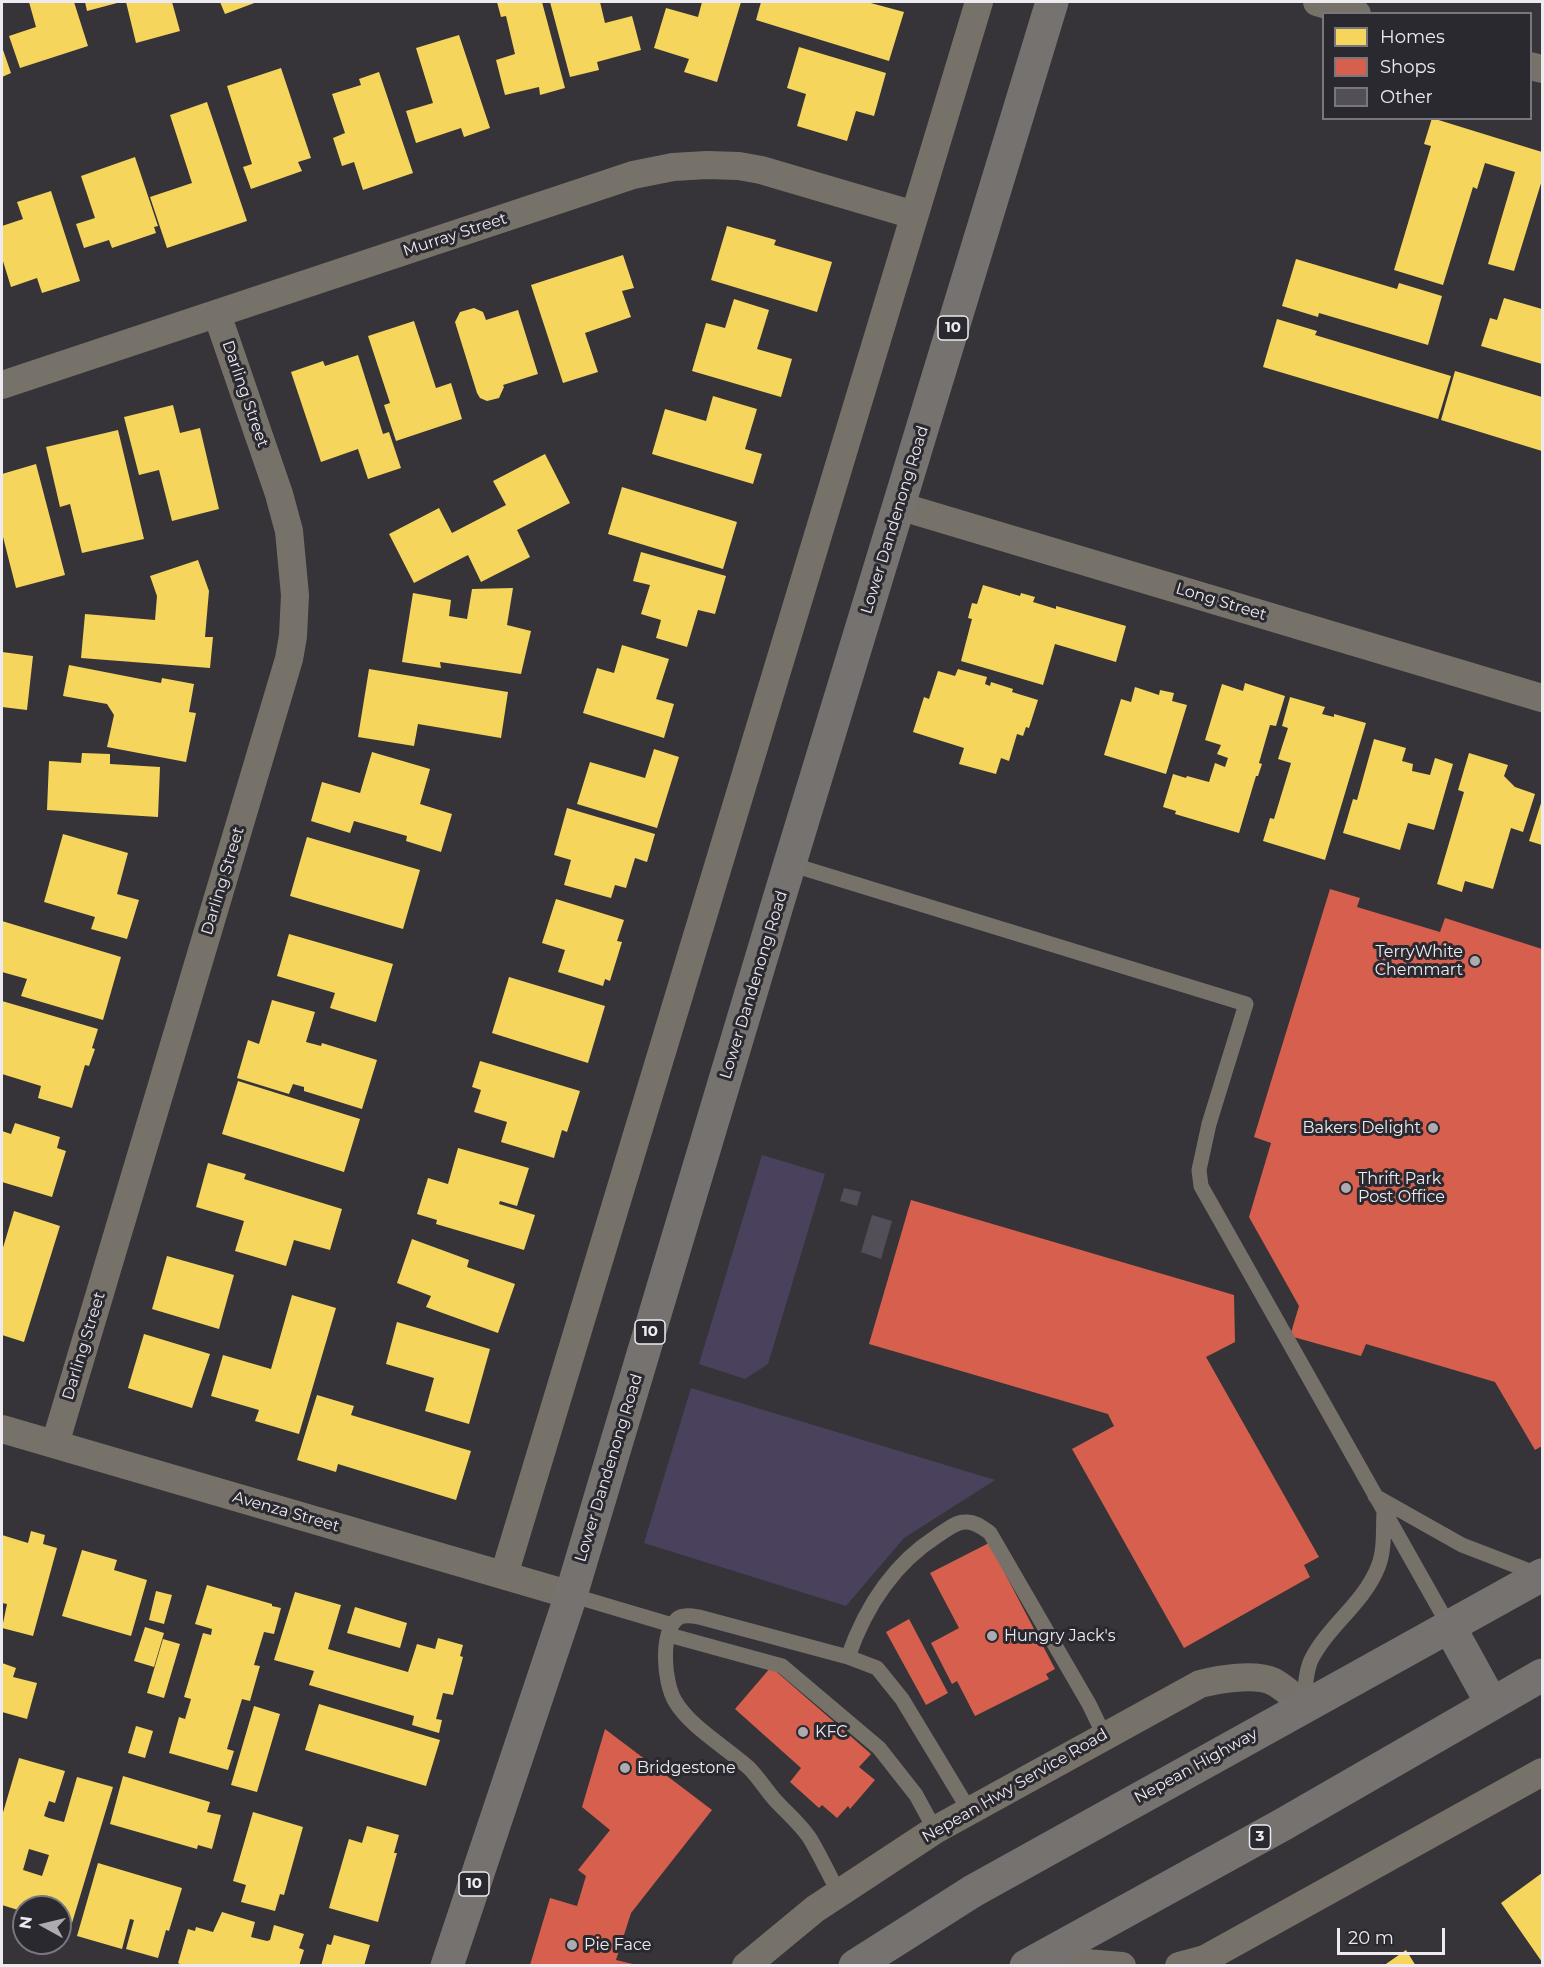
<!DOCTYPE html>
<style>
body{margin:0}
#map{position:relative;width:1544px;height:1967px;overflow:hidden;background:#363439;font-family:Montserrat,sans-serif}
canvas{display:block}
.frame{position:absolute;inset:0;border:3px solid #edebf0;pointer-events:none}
.legend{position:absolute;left:1322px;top:12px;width:210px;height:108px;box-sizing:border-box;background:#2b2930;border:2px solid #79777d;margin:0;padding:8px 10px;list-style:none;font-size:18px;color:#edebf0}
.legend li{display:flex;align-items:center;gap:12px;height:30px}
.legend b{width:30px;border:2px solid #79777d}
.north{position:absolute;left:12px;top:1895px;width:60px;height:60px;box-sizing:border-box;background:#2b2930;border:2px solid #79777d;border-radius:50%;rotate:278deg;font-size:16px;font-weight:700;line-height:24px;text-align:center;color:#edebf0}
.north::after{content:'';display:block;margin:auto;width:21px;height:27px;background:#adabb0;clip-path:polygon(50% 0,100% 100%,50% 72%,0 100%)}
.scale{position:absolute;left:1337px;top:1928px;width:108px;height:27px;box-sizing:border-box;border:3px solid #edebf0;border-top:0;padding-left:8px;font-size:18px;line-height:21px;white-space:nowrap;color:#edebf0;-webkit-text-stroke:4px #2b2930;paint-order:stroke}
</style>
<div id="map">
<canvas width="1544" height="1967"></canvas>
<div class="frame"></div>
<ul class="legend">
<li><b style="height:16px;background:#f6d55c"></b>Homes</li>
<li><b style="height:16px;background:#d6604d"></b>Shops</li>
<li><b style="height:16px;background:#524f58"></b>Other</li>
</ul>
<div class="north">N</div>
<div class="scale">20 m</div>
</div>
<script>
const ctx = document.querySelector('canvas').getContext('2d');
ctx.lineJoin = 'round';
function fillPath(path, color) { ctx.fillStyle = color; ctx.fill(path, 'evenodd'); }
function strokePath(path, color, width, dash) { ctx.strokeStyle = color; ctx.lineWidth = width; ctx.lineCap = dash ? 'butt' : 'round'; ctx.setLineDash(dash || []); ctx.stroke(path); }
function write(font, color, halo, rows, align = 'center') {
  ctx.font = font + ' Montserrat,sans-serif'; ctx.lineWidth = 6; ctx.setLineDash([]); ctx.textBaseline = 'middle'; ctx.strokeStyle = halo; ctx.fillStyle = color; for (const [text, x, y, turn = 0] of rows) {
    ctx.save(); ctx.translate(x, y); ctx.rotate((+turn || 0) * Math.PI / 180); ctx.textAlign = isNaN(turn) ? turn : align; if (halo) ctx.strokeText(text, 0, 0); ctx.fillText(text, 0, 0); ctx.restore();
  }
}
const green = new Path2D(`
 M762,1155L825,1174L768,1364L745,1379L699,1364Z
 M691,1388L995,1480L904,1538L846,1606L644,1543Z`);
const homes = new Path2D(`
 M29,2H74L88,46L20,68L9,36L36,27Z
 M85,2H121L87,11Z
 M126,2H172L180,31L136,43Z
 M220,2H257L225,14Z
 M497,2H542L565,88L540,95L539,87L505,95L496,60L515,54L506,16L501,17Z
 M550,2H600L605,23L632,16L641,50L597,62L599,70L570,77Z
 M702,2H741L717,82L684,72L689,59L654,48L666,8L698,17Z
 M761,2H867L904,12L889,61L756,20Z
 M459,35L490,128L464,137L461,128L416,143L406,111L433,103L416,48Z
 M2,47L11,73L2,77Z
 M799,47L886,73L874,116L856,111L847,141L797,126L806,94L787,88Z
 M281,68L311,158L298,162L302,171L251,189L243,167L252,164L227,86Z
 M379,72L413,173L363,190L354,162L342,166L333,138L345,133L332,94L361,85L359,79Z
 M207,102L247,221L167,248L150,197L192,183L170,115Z
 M1432,118L1542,152V180L1514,271L1488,264L1515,172L1485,163L1477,189L1473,187L1443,285L1394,270L1431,146L1424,144Z
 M135,157L158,226L154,227L156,233L112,248L109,240L84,248L76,224L95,218L81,176Z
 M51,191L80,281L42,293L37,278L11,287L2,258V226L23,219L17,202Z
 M727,226L776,240L774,245L832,262L817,312L711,280Z
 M623,255L634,288L622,291L631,317L585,333L598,372L563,383L531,285Z
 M1296,259L1397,289L1399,283L1442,296L1428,345L1319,313L1318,317L1282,306Z
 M1504,298L1542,309V364L1481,346L1490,318L1497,320Z
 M734,299L769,310L757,349L792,359L781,397L692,371L706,323L725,328Z
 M474,308L483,312L486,320L518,310L538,374L503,385L504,387L499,398L487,401L480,398L477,393L455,322L460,312Z
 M1277,319L1317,331L1315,335L1451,376L1438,419L1263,367Z
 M414,321L436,388L451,383L462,419L396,441L384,405L390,403L368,336Z
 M358,355L383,434L389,432L401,468L368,479L358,449L321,462L291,372L323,361L325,366Z
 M1455,371L1542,397V451L1441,420Z
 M713,396L757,409L745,449L762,454L753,484L652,454L665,409L706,421Z
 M173,405L180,433L200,428L219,509L172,521L159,470L139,475L124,417Z
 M118,430L144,539L82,553L70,504L60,507L46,447Z
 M545,454L570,503L517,530L530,557L481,582L468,555L414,583L389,534L439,508L452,533L506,505L493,481Z
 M36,464L65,575L16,588L2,533V474Z
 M622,487L737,522L723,569L608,534Z
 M641,552L726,576L715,614L698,610L687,647L656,638L661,620L641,614L650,585L633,581Z
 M198,560L209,591L205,637H213L210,668L81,658L85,614L155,620L157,596L150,576Z
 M983,585L1020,596L1021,593L1035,597L1033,602L1056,609V606L1126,626L1116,662L1055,644L1043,685L961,661L972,619L968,618L972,603L977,604Z
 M513,588L507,625L531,631L521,674L440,662L441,668L402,662L413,593L451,600L449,616L467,619L472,589Z
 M622,645L669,659L656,699L674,704L664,738L583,713L597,668L614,673Z
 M2,652L33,656L27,710L2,707Z
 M69,665L161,683L162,678L194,684L189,712L196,713L186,762L107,747L114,715L107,704L63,696Z
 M369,669L508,692L501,738L418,724L414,746L358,737Z
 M958,669L987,677L985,684L990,686L991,682L1013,689L1012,692L1038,700L1029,728L1026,727L1023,736L1017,734L1009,761L1001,758L996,774L959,764L964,748L913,732L924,697L929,699L938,671L955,676Z
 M1245,683L1285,696L1276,726L1270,725L1259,763L1262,764L1258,776H1256L1239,833L1175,814L1176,811L1163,807L1173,774L1186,778L1187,776L1209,782L1215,763L1225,767L1228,758L1217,754L1221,745L1205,740L1222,684L1243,691Z
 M1135,687L1159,695L1160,690L1174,693L1172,701L1187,705L1166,774L1104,755L1121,699L1131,702Z
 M1290,697L1325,707L1322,714L1334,717V714L1366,723L1325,860L1263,841L1270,818L1274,819L1291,763L1278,759L1288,728L1282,726Z
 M1374,739L1406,748L1402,761L1413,764L1412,771L1430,775L1435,758L1453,764L1434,830L1408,823L1400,850L1343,833L1353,799L1357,800Z
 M654,749L679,757L657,828L577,804L590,762L645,778Z
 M372,752L430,769L420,804L452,814L441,852L406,841L407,836L354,821L350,833L311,821L322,782L360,793Z
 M82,753L110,754V764L160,767L158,817L47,810L49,761L81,763Z
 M1469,753L1508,765L1504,776L1515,787L1535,794L1523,832L1511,828L1493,889L1465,881L1462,892L1437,884L1464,792L1458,790Z
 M1542,800V845L1529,841Z
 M567,808L655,834L647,862L635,858L626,888L615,885L611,898L564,885L571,860L554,855Z
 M63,834L128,853L117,894L139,900L127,939L91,929L95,917L44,902Z
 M307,837L420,870L403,929L290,896Z
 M556,899L624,920L617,941L622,942L610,981L605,979L603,986L558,972L565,950L542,943Z
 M2,921L121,957L103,1020L21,996L27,979L2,972Z
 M289,934L393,964L376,1022L330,1008L335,993L277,976Z
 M509,977L605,1006L588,1063L492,1033Z
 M272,1000L315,1012L306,1042L321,1046L322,1043L377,1060L362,1109L304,1091V1087L293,1084L289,1094L237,1078L248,1040L259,1044Z
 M2,1001L98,1029L92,1048L95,1049L89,1066L85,1065L72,1108L38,1098L41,1086L2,1074Z
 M480,1061L580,1091L567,1132L562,1130L554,1158L501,1142L507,1122L474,1112L481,1090L472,1087Z
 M238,1081L360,1119L344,1172L222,1134Z
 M15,1123L60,1137L57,1148L66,1151L52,1197L2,1182V1131L11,1134Z
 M458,1148L529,1168L517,1206L500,1201L499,1204L535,1215L524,1250L436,1224L437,1220L417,1214L428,1178L448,1184Z
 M208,1163L246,1174L244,1179L342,1209L330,1250L294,1240L286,1266L235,1251L244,1221L196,1207Z
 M14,1211L60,1226L24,1342L2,1335V1251Z
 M412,1239L469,1260L467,1267L515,1284L498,1333L426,1307L431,1296L397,1283Z
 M167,1256L234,1275L219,1329L152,1309Z
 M292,1295L336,1308L299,1434L255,1421L259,1410L211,1396L223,1355L271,1369Z
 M397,1322L490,1349L469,1424L425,1411L434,1378L386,1364Z
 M144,1334L210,1354L192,1408L128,1388Z
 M317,1395L354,1406L351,1415L471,1451L456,1500L338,1464L336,1472L297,1460Z
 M31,1531L45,1535L43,1544L57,1548L33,1636L2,1628L7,1604L2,1603V1535L28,1543Z
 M82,1550L117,1560L114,1570L147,1580L131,1636L62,1616Z
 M207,1585L272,1604V1606L281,1608L274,1634L264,1632L254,1665L260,1666L250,1701L242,1699L227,1749L234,1751L228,1770L169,1753L179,1717L185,1719L191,1699L184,1697L203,1633L211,1635L212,1629L195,1624Z
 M156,1591L172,1595L164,1624L149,1620Z
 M295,1592L341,1605L328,1649L408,1672L417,1644L435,1649L438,1638L463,1645L460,1656L463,1657L453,1695L443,1693L436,1719L442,1720L439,1733L412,1725L414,1716L309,1685L314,1671L274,1660Z
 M355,1607L407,1623L400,1648L347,1633Z
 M145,1627L164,1633L154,1667L134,1661Z
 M163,1639L180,1644L164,1698L147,1693Z
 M2,1663L16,1668L13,1677L37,1683L27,1719L2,1712Z
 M319,1704L440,1740L426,1786L305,1750Z
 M254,1706L280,1714L257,1792L231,1785Z
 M136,1726L153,1731L145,1758L128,1753Z
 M19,1758L65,1771L55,1803L49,1801L44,1816L49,1818L64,1822L77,1777L113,1787L72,1923L70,1921L67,1929L60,1926V1907H24V1917L20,1916L21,1911L2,1905V1816ZM29,1849L49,1855L42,1876L23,1870Z
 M123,1776L210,1802L207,1812L221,1815L212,1849L198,1845L197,1849L110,1824Z
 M253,1812L303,1827L284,1895L280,1894L275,1911L241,1902L246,1885L233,1881Z
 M367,1826L399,1835L394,1853H397L378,1922L329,1908L349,1839L362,1843Z
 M98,1863L182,1888L169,1931L166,1930L158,1958L126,1949L134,1920L130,1919L122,1949L77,1936Z
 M1542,1873V1962L1501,1903Z
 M222,1912L255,1922L251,1937L267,1941L270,1940L274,1925L304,1934L299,1948L304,1950L299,1966H184L178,1963L188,1929L195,1931L196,1927L213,1932Z
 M334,1935L370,1945L364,1966H321L327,1944L331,1945Z
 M1406,1950L1416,1966H1383Z`);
const shops = new Path2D(`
 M1330,889L1360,898L1357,907L1440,932L1445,918L1542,949V1446L1535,1450L1495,1382L1366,1344L1361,1356L1290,1336L1299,1306L1249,1217L1271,1143L1254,1137Z
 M911,1200L1234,1295L1235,1342L1206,1357L1319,1557L1304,1565L1310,1577L1184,1648L1072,1449L1114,1426L1108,1414L869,1344Z
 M989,1543L1055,1669L1046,1674L1049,1679L975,1716L957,1681L952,1684L931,1643L959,1628L930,1573Z
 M909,1619L948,1693L926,1705L886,1632Z
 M771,1667L871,1754L859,1767L875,1780L850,1809L848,1806L837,1818L822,1805L819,1808L790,1782L801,1768L735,1709Z
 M605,1729L712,1810L631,1913L616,1960L637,1965H530L550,1898L577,1906L586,1876L578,1870L610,1830L582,1807Z`);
const building = new Path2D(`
 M844,1188L861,1192L857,1206L840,1201Z
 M872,1215L892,1221L881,1259L861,1252Z`);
const lane = new Path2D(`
 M790,864L1246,1004L1209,1124L1199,1170L1201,1186L1449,1626
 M1375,1496L1462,1545L1540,1575
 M571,1595L672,1625
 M669,1635L782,1666L879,1748L916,1795L935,1830
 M848,1657C865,1608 892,1565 937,1536C945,1531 955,1522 965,1522C975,1521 983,1528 990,1533L1089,1704L1104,1735
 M1304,1705C1305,1691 1305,1674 1311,1660C1328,1626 1364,1603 1378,1567C1385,1550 1383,1530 1384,1512
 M839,1893C829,1875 819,1853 809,1837C799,1823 786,1812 775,1800C766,1790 759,1778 749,1768C727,1748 689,1726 675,1701C664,1683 660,1634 677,1619C683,1614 693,1616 699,1617L848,1657L877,1668L902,1699L969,1810`);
const street = new Path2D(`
 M1317,2L1357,14
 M1530,66L1542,69
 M2,385L633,175L673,167L707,165L739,166L761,170L914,215
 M899,506L1542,698
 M2,1429L571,1595
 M55,1444L289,659L293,636L295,595L289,531L279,494L217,314
 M504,1575L979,2
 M1037,1959L1122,1966
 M746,1966L815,1909L935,1830L1200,1684C1220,1679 1255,1673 1274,1682C1285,1688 1295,1698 1304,1705
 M1179,1966L1205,1959L1542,1772`);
const highway = new Path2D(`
 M1449,1626L1492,1704
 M447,1966L571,1595L779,899L1052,2
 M855,1966L973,1891L1542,1575
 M1026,1966L1282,1825L1542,1675`);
const markers = [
 [1475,961,6,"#adabb0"],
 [1433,1128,6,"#adabb0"],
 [1346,1188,6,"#adabb0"],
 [992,1636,6,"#adabb0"],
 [803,1732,6,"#adabb0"],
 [625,1768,6,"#adabb0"],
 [572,1945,6,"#adabb0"]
];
const shields = [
 [953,328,30],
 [650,1332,30],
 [1260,1837,21],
 [474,1884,30]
];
const shieldNames = [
 ["10",953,328],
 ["10",650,1332],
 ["3",1260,1837],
 ["10",474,1884]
];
const streetNames = [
 ["Murray Street",455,235,-18],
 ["Darling Street",245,394,71],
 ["Lower Dandenong Road",895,520,-73],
 ["Long Street",1221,602,17],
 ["Darling Street",223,881,-73],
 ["Lower Dandenong Road",754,985,-73],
 ["Darling Street",84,1346,-73],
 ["Lower Dandenong Road",609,1468,-73],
 ["Avenza Street",286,1512,16],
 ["Nepean Highway",1196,1766,-29],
 ["Nepean Hwy Service Road",1015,1786,-30]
];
const poiNames = [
 ["TerryWhite",1463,952,"right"],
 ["Chemmart",1463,970,"right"],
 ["Bakers Delight",1421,1128,"right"],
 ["Thrift Park",1358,1179],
 ["Post Office",1358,1197],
 ["Hungry Jack's",1004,1636],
 ["KFC",815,1732],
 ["Bridgestone",637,1768],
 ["Pie Face",584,1945]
];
fillPath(green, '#4a425d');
fillPath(homes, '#f6d55c');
fillPath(shops, '#d6604d');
fillPath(building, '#524f58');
strokePath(lane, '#777269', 15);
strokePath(street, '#777269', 28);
strokePath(highway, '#767270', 33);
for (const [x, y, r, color] of markers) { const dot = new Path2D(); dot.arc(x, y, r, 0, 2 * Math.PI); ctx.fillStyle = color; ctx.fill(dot); strokePath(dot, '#2b2930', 2); }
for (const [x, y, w] of shields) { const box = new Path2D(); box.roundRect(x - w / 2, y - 12, w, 24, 4.5); ctx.fillStyle = '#2b2930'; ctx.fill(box); strokePath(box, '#edebf0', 1.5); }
write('bold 15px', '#edebf0', null, shieldNames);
write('16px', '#edebf0', '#2b2930', streetNames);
write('16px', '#edebf0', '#2b2930', poiNames, 'left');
</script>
